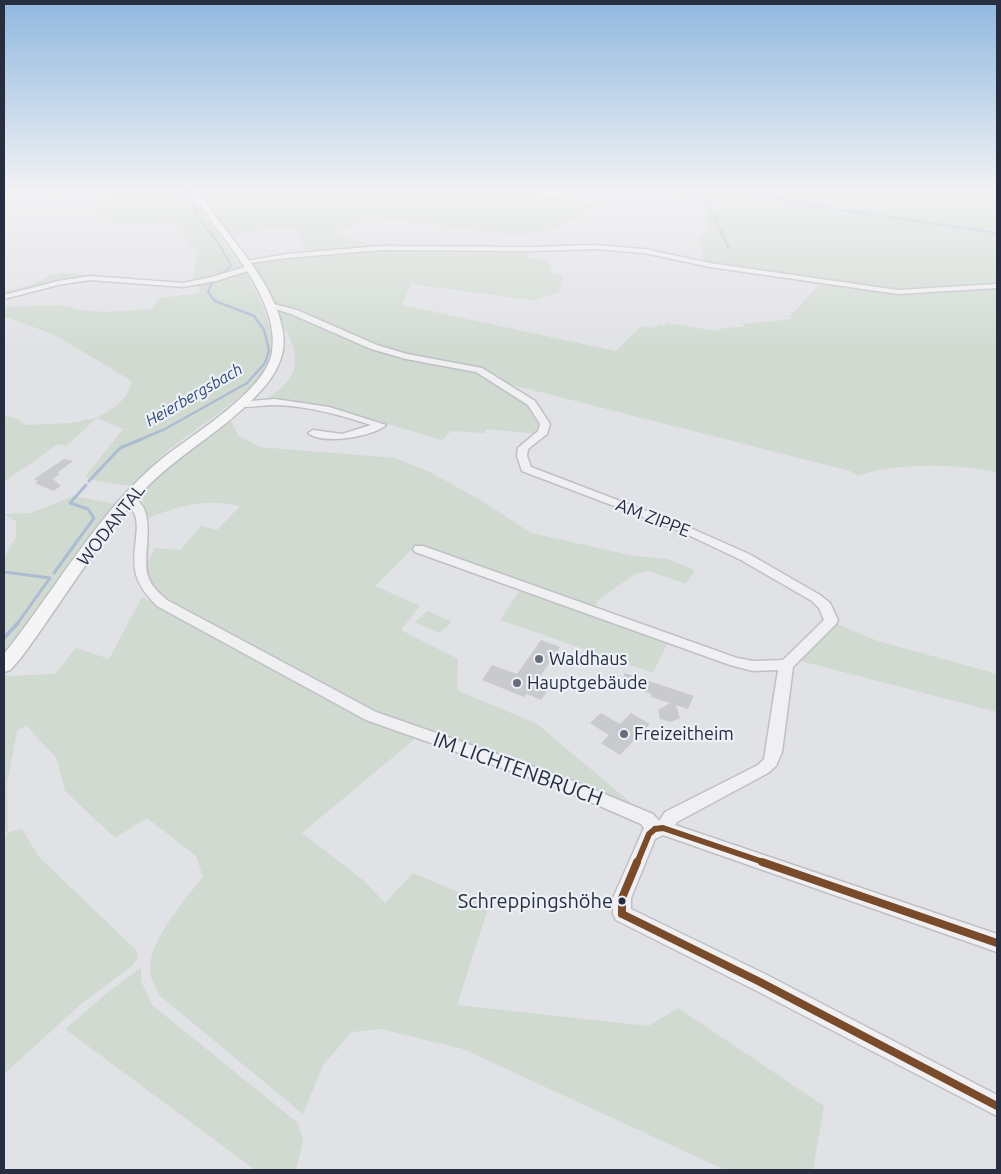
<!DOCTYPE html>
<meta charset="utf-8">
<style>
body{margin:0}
#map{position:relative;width:1001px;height:1174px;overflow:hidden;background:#e1e2e6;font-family:Ubuntu,sans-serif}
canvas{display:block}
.frame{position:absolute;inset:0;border:5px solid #262e40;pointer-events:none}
</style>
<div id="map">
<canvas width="1001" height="1174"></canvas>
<div class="frame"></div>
</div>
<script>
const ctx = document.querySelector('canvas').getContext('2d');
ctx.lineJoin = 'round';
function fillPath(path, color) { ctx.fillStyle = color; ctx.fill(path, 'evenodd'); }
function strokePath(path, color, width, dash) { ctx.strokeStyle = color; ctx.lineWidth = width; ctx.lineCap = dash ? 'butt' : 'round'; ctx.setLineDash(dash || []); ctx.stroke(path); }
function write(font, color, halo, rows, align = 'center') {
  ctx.font = font + ' Ubuntu,sans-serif'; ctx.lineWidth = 4.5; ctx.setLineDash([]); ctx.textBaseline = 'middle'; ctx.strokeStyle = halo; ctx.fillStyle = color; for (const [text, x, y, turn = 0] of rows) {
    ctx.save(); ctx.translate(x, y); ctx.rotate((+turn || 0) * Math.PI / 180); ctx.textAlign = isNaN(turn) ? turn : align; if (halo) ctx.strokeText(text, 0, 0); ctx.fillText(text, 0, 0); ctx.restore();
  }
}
const green = new Path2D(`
 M4,189H81L79,192L4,194Z
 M112,189H191V195L241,268L192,283L198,253L172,223L113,225L102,214L4,213V209L50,212L100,211L98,208Z
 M199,189H498L574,199L595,204L580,217L547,231L515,235L363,216L359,224L335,232L380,248L307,253L293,226L230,235L203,200Z
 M674,189H997V472C960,464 894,462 858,476L850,471L501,382L531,404L543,423L538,434L486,429L484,433L451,431L442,440L330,407L265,400C308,373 299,353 277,314C268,297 259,280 249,263L382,249L527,250L528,258L549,260L551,273L564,275L559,293L531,300L411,284L402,305L616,351L641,326L655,328L659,324L664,326L667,323L717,331L722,328L744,327L742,324L793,319L790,316L824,280L704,262L697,239C715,226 703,224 704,206L679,196Z
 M244,271C258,293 281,337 268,364C253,394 197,427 170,449C157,460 144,473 131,486L96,481L85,477L123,429L97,418C114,408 127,401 132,381L55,335L9,318H4V307L61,305L82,310L104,312L151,309L159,298L200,293L197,284Z
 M62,273L130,279L91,278L4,296V292L33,284L53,274Z
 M4,416L18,419L26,425L70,423L97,418L66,446L58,444L4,482Z
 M229,417L238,435L259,447L395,458L430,472L482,501L531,533L634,556L667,559L695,570L686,584L648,571L637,573L599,599L593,609L417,544L375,586L420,606L401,630L458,659L457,690L537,724L636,807L374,713L150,589L146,565L155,548L180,550L201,526L217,530L240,506C203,498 181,505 146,519L142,491L169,463Z
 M73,496L116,504L4,655V557L16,537V521L4,514L31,513Z
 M521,589L669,640L653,673L500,620Z
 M142,597L251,656L417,737L302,833L363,880L385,903L413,873L489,905L457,1005L648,1026L678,1008L824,1106L813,1170H725L463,1049L381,1029L352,1032L323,1065L303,1114L160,996C157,989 150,979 150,971C148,942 185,899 203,877L196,856L147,818L115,838L65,791L57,759L26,725L17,731L7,784L8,832L22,829L39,857L137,951L138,958L132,966L81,1004L4,1074V843L7,832L4,828V676L55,674L76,648L109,659Z
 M428,611L452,622L439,633L415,622Z
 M835,623L878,641L997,674V712L797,660Z
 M141,968V981L152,1005L298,1123L303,1140L296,1170H255L65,1029L107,993Z`);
const streamFar3 = new Path2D(`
 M185,189L198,217L219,244L231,266L220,275
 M681,189L687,195L712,206L710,210L729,248
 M728,189L807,205L997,233
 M213,280L208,292L213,299`);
const streamFar2 = new Path2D(`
 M139,440L165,429L247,383L265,363L269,350L264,330L254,316L215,301L212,297`);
const streamFar1 = new Path2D(`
 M89,481L120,448L142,439
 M4,572L50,578L17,624
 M54,573L94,518L88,509L70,503L86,485`);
const stream = new Path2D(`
 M4,638L18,623`);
const building = new Path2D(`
 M64,459L73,461L57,473L60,474L53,479L61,486L53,491L35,483L38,481L34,479Z
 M541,640L560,647L538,680L551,686L541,700L527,694L524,697L482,680L492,665L517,674Z
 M625,673L694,696L688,709L676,705L680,718L671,722L660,719L658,710L670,703L651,697L652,694L620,683Z
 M601,713L620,724L631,713L650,724L620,755L601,743L609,735L590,723Z`);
const minor = new Path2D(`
 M595,245L644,249L710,263L898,290L997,284V288L898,294L710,267L644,253L595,249L532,251L381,250L287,258L244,264L240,262L287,254L381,246L532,247Z
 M248,266H251V270L216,281L183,287L90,280L58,285L4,299V295L58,281L90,276L183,283L212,277Z
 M266,302L297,310L377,345L407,354L482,368L535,401L550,424L547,434L528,449L527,456L531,467L688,527L749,554L820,595L830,603L838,620L836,624L793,667L782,752L776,766L768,773L677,822L675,825L997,934V952L663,835L655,839L631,898V909L767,975L997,1095V1116L753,989L616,920L613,914V898L644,828L641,824L556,787L366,720L157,606C134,583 132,570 136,538C137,529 138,519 133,511C131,506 126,503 122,499L128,496C161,504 141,554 148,576C151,586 159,593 167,600L376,712L568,779L653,814L659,821L665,812L758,765L764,759L778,670L753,671L730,665L415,552L413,549L415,546H423L737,658L753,661L783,660L824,620L819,608L812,601L741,560L680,531L522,471L517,456L518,448L538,431L540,424L528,405L476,372L406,359L371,349L291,314L266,306Z
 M275,399L329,407L386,425C372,437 323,445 308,433L313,430L342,434L371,425C340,415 309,406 276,405C266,404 240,410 234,405L239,402Z`);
const major = new Path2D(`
 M192,189H200C206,205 216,217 226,230C249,260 277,294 283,332C287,359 272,380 254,398C221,432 179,454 146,488C98,540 62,603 20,659L10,670L4,672V654C55,591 100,508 163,458C193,434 266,391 272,352C281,301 223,239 196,200Z`);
const bus1Far1 = new Path2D(`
 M655,829L663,828L766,863
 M637,863L649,834L655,829`);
const bus1 = new Path2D(`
 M762,862L997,943
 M622,914L760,982L997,1106
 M622,914V898L637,862`);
const markers = [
 [539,659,5,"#676d7a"],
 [517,683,5,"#676d7a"],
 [624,734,5,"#676d7a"],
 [622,901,4.5,"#262e40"]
];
const farWaternames = [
 ["Heierbergsbach",194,395,-30]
];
const streetNames = [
 ["AM ZIPPE",653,518,21],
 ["WODANTAL",111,525,-52]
];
const poiNames = [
 ["Waldhaus",549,659],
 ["Hauptgebäude",527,683],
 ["Freizeitheim",634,734]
];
const nearBusnames = [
 ["Schreppingshöhe",613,901]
];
const nearStreetnames = [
 ["IM LICHTENBRUCH",518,769,20]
];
fillPath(green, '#d0dad0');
strokePath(streamFar3, '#acbdd3', 2);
strokePath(streamFar2, '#acbdd3', 2.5);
strokePath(streamFar1, '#acbdd3', 3);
strokePath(stream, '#acbdd3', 4);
fillPath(building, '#c9cace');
strokePath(minor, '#bfc0c4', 3);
strokePath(major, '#bcbfc4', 3);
fillPath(minor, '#f0f0f3');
fillPath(major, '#f5f5f6');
strokePath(bus1Far1, '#7a4b2a', 6);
strokePath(bus1, '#7a4b2a', 8);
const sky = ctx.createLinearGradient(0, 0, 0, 353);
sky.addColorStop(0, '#90b8e0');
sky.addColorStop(0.54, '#f2f2f4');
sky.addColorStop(1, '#f2f2f400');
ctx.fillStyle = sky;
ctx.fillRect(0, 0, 1001, 353);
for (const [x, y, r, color] of markers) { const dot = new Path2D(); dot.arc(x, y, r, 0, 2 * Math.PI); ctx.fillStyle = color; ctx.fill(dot); strokePath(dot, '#edf0f6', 2); }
write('italic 16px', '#2d4b77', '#edf0f6', farWaternames);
write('18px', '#262e40', '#edf0f6', streetNames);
write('18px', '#262e40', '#edf0f6', poiNames, 'left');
write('20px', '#262e40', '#edf0f6', nearBusnames, 'right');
write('21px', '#262e40', '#edf0f6', nearStreetnames);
</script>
